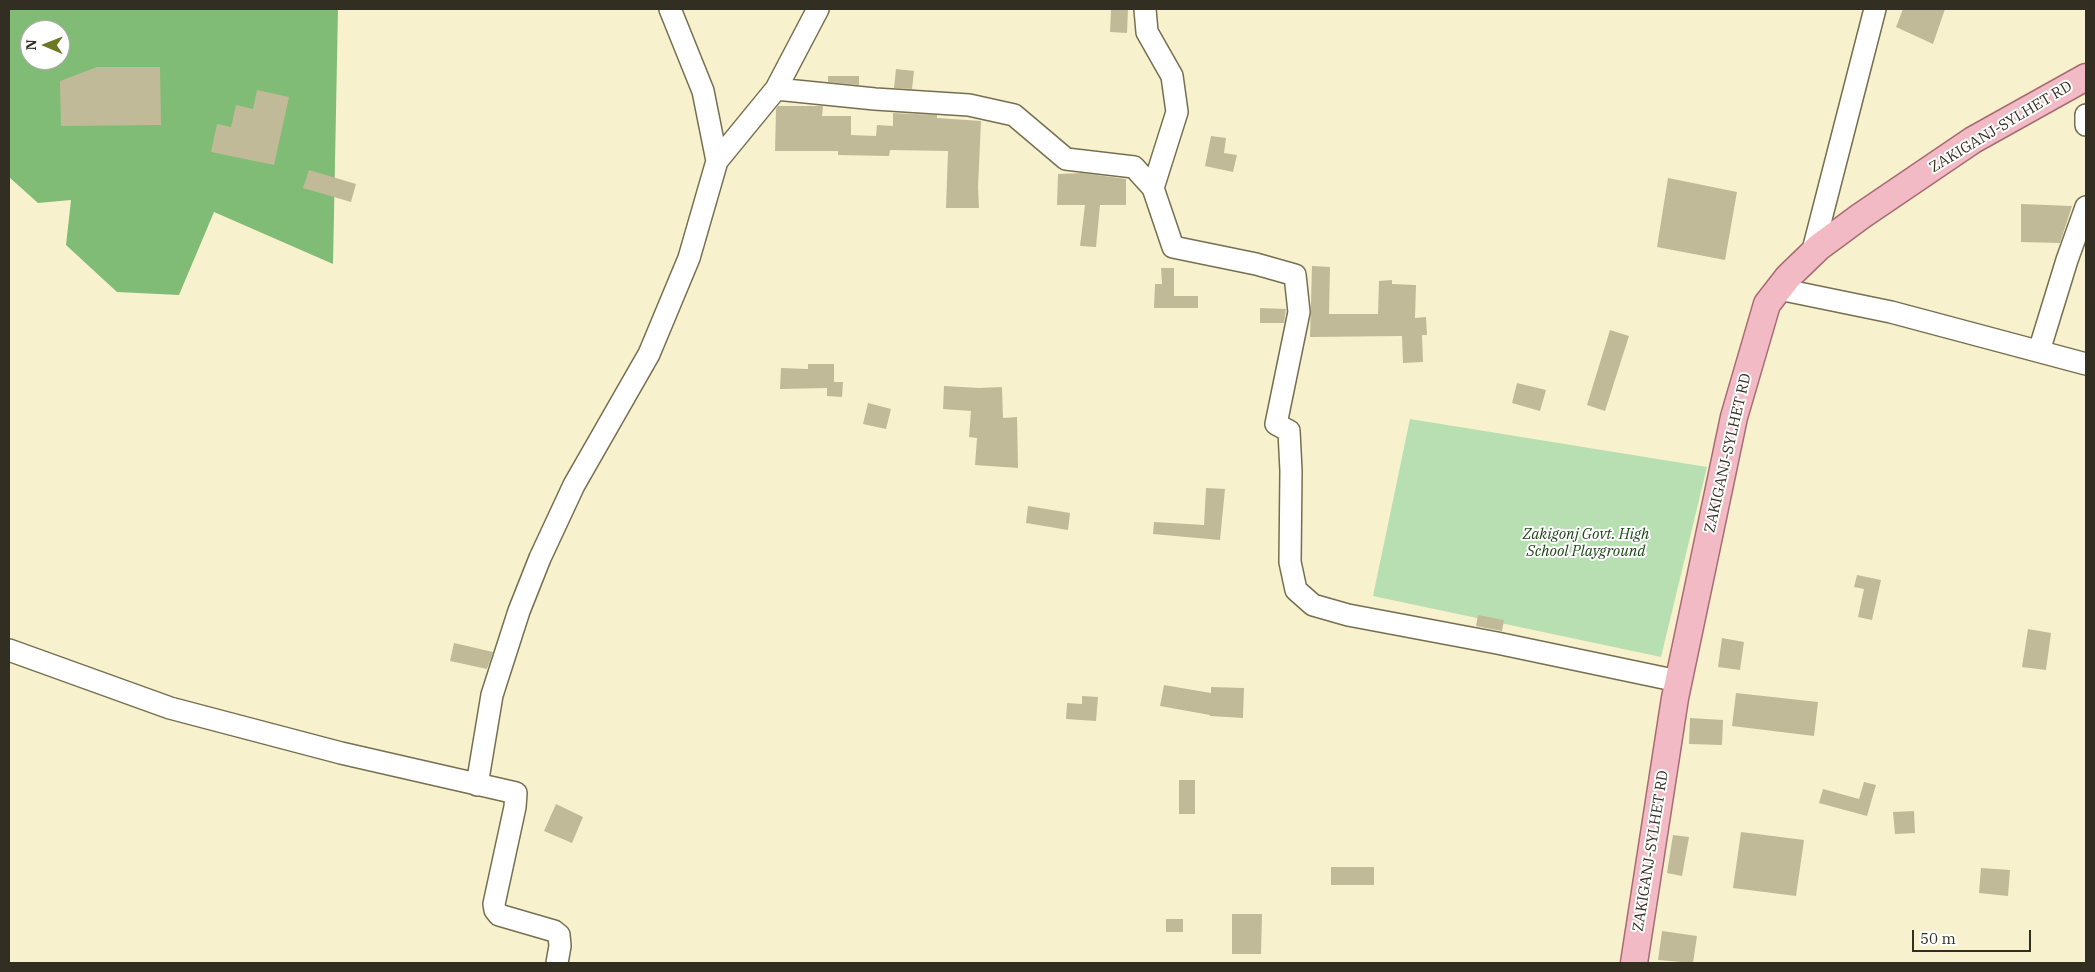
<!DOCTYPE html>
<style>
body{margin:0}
#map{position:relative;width:2095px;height:972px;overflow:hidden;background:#f8f1ce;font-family:"IBM Plex Serif",serif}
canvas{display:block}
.frame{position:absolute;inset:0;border:10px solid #322f22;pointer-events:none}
.north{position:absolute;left:20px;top:20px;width:50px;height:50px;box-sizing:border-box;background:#fff;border:1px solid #adaca7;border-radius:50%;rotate:271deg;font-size:14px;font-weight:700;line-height:20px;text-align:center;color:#322f22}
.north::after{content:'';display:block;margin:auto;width:18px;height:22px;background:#6c7824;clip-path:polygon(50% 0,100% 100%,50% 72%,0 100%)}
.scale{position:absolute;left:1912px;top:930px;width:119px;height:22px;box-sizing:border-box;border:2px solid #322f22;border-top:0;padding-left:6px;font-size:15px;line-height:18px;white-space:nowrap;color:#322f22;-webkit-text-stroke:4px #fff;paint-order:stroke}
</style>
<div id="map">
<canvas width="2095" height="972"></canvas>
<div class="frame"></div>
<div class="north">N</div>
<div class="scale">50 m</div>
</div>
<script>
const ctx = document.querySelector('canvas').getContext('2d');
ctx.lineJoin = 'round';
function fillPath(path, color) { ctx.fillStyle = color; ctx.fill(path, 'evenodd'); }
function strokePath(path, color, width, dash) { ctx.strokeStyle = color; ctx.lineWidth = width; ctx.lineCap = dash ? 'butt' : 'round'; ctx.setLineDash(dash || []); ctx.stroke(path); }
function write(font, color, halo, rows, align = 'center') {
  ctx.font = font + ' "IBM Plex Serif",serif'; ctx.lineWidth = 4; ctx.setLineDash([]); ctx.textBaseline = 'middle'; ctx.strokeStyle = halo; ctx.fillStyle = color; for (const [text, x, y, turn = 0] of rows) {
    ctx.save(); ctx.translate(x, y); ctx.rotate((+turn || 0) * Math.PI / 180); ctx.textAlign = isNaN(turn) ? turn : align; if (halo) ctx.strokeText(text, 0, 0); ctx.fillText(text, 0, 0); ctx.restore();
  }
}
const green = new Path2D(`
 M1410,419L1707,467L1661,657L1373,596Z`);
const forest = new Path2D(`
 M9,9H338L333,264L214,212L179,295L117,292L66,245L71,200L38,203L9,177ZM30,30H60V60H30Z`);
const building = new Path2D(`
 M1111,9H1128L1127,33L1110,32Z
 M1903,9H1945L1933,44L1896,27Z
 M97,67H160L161,125L61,126L60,81Z
 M896,69L914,71L912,89L894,88Z
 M828,76H859V85L828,82Z
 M257,90L289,97L274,165L211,152L217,124L231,127L236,105L253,109Z
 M778,106H823L822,116H851V135L876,136L877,125L893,126V113L937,115V118L981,121L978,187L979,208H946L948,151L890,150L889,156L838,155V151H775L776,109Z
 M1211,136L1226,138L1224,153L1237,155L1233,172L1205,166Z
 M309,170L356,184L351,202L303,188Z
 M1082,173L1126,179V205H1100L1096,247L1080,246L1085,205H1057L1058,174Z
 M1668,178L1737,192L1725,260L1657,247Z
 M2021,204L2072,206L2060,243L2021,242Z
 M1312,266L1330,267L1329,314H1378L1379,281L1392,280V284L1416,285L1415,318L1426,317L1427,335H1422L1423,362L1403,363L1402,336L1310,337Z
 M1161,268H1174V296H1198V308H1154L1155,284H1162Z
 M1260,308L1286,309L1284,323H1260Z
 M1610,330L1629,336L1605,411L1587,405Z
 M808,364H834V382H843L842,397L827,396V388L780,389L781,368L808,369Z
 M1517,383L1546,390L1540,411L1512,403Z
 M944,386L979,388L1002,387L1003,418L1017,417L1018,468L975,465L977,438L969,437L971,411L943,409Z
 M868,403L891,409L886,429L863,424Z
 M1206,488L1225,489L1220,540L1153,534L1154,522L1204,525Z
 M1028,506L1070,513L1068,530L1026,523Z
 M1857,575L1881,580L1872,620L1858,617L1864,589L1854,587Z
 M1478,615L1504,620L1502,631L1476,626Z
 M2028,629L2051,633L2046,670L2022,667Z
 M1722,638L1744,642L1740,670L1718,667Z
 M454,643L493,652L487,669L450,661Z
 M1164,685L1211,693V687L1244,688L1243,718L1210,716V715L1160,706Z
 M1736,693L1818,702L1814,736L1732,726Z
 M1082,696L1098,697L1096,721L1066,719L1067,703L1082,704Z
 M1690,718L1723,720L1722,745L1689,744Z
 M1179,780H1195V814H1179Z
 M1864,782L1876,785L1867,816L1819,803L1823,789L1859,799Z
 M556,804L583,817L572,843L544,831Z
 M1914,811L1915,833L1895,834L1893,812Z
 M1741,832L1804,840L1796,896L1733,888Z
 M1673,835L1689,837L1682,876L1667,873Z
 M1331,867H1374V885H1331Z
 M1981,868L2010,870L2008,896L1979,893Z
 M1232,914H1262L1261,954H1232Z
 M1166,919H1183V932H1166Z
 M1662,931L1697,936L1693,963L1658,960Z`);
const minor = new Path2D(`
 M1145,9L1147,32L1172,76L1177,112L1153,188
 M776,89L875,99L969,105L1014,115L1066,159L1134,167L1153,188L1173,247L1256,264L1295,275L1299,312L1276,424L1289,431L1291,471L1290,562L1296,590L1313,605L1348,615L1497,643L1678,681
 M2086,115V125
 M717,161L776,89L818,9
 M1812,254L1875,9
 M1779,289L1891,312L2086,364
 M2039,351L2067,260L2086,207
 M9,650L170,708L341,753L516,793L515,807L494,904L495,910L499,915L554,931L559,935L560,946L557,963
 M477,785L492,695L519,611L540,558L574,485L649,354L689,258L717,161L703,91L670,9`);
const major = new Path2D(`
 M1634,963L1675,698L1734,417L1767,304L1788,277L1819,247L1861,216L1973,140L2086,77`);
const streetNames = [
 ["ZAKIGANJ-SYLHET RD",2001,127,-31],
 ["ZAKIGANJ-SYLHET RD",1728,453,-77],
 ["ZAKIGANJ-SYLHET RD",1651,851,-81]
];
const parkNames = [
 ["Zakigonj Govt. High",1586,535],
 ["School Playground",1586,552]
];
fillPath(green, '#b8dfb1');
fillPath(forest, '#80bc75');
fillPath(building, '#c1ba99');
strokePath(minor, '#756f50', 24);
strokePath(major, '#a86b73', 29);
strokePath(minor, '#fff', 21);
strokePath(major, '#f1bac5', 26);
write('15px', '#322f22', '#fff', streetNames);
write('italic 15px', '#1b4414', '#fff', parkNames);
</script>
